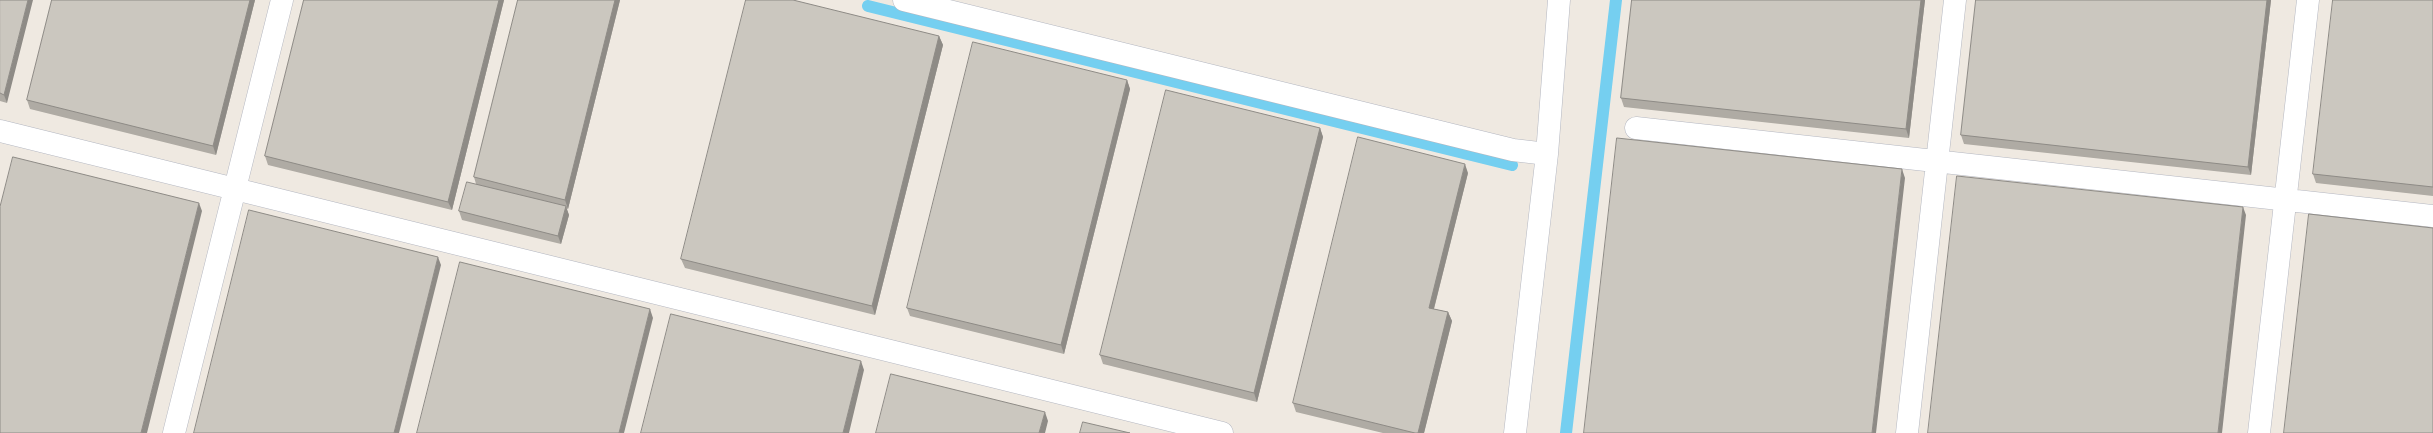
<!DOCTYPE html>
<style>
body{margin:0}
canvas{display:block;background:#efe9e1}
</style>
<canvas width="2433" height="433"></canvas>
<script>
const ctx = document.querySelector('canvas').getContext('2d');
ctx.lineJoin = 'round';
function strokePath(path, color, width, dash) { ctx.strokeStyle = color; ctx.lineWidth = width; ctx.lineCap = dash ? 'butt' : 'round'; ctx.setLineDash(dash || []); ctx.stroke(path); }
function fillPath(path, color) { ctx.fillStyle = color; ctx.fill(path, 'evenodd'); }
const stream = new Path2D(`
 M868,6L1512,165
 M1566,433L1616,0`);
const minor = new Path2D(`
 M904,0L1513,150L1547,154
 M1636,128L2433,216
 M0,131L1222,433
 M174,433L282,0
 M1515,433L1547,154L1559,0
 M1907,433L1955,0
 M2259,433L2308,0`);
const wall = new Path2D(`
 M0,0L7,103L0,101Z
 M52,0H255L216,155L30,109L27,100Z
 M304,0H504L452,210L268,165L265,156Z
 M518,0H620L568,209L566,208L569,215L561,244L462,220L459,211L476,184L474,177Z
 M1632,0H1925L1909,138L1624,107L1621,98Z
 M1976,0H2271L2251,175L1964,144L1961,135Z
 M2433,0V196L2316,183L2313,174Z
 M939,36L943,45L875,315L685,268L681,259Z
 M1127,80L1130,89L1064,354L910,316L907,308Z
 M1320,128L1323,137L1257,402L1103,364L1100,355Z
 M1468,173L1434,309L1448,312L1452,321L1424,433H1383L1296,412L1293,403Z`);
const shadedWall = new Path2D(`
 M28,0H33L7,103L4,95Z
 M250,0H255L216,155L213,146Z
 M499,0H504L452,210L448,202Z
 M615,0H620L568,209L565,200Z
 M1921,0H1925L1909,138L1906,129Z
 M2267,0H2271L2251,175L2248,167Z
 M939,36L943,45L875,315L872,306Z
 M1127,80L1130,89L1064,354L1061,345Z
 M1320,128L1323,137L1257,402L1254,393Z
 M1465,164L1468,173L1432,316L1429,308Z
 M1902,169L1905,178L1876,433H1872Z
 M199,203L202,211L147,433H141Z
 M566,206L569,215L561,244L558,236Z
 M2243,207L2246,215L2222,433H2218Z
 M438,257L441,265L399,433H394Z
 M650,309L653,318L624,433H619Z
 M1448,312L1452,321L1424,433H1418Z
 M861,361L864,370L849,433H843Z
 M1045,412L1048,421L1045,433H1039Z`);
const building = new Path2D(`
 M0,0H28L4,95L0,93Z
 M52,0H250L213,146L27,100Z
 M304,0H499L448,202L265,156Z
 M518,0H615L565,200L474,177Z
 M746,0H793L939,36L872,306L681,259Z
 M1632,0H1921L1906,129L1621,98Z
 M1976,0H2267L2248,167L1961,135Z
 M2333,0H2433V187L2313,174Z
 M973,42L1127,80L1061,345L907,308Z
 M1166,90L1320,128L1254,393L1100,355Z
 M1358,137L1465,164L1429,308L1448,312L1418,433H1415L1293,403Z
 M1617,138L1902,169L1872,433H1584Z
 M13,157L199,203L141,433H0V207Z
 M1957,176L2243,207L2218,433H1928Z
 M467,182L566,206L558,236L459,211Z
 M249,210L438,257L394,433H194Z
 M2309,214L2433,228V433H2284Z
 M460,262L650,309L619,433H417Z
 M671,314L861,361L843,433H641Z
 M891,374L1045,412L1039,433H876Z
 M1083,422L1130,433H1080Z`);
strokePath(stream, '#75cff0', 12);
strokePath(minor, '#b4b7c1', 23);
strokePath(minor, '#fff', 22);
fillPath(wall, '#afaba4');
fillPath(shadedWall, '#8e8b86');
fillPath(building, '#cbc7bf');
strokePath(building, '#8e8b86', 1);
</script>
